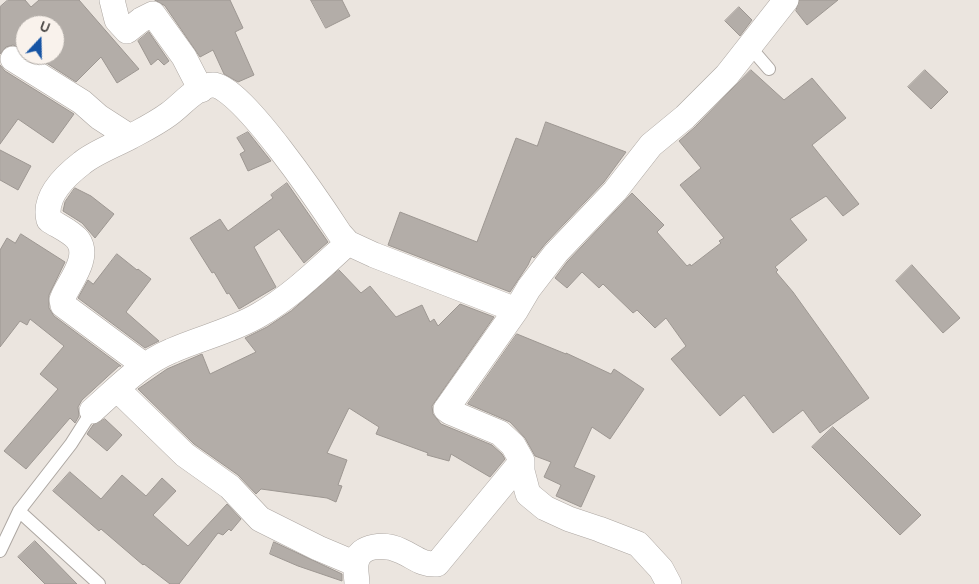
<!DOCTYPE html>
<style>
body{margin:0}
#map{position:relative;width:979px;height:584px;overflow:hidden;background:#ebe5df;font-family:Quicksand,sans-serif}
canvas{display:block}
.north{position:absolute;left:15px;top:15px;width:50px;height:50px;box-sizing:border-box;background:#f9f2ec;border:1px solid #aea9a4;border-radius:50%;rotate:21deg;font-size:14px;font-weight:700;line-height:20px;text-align:center;color:#3e3b39}
.north::after{content:'';display:block;margin:auto;width:18px;height:22px;background:#1654a4;clip-path:polygon(50% 0,100% 100%,50% 72%,0 100%)}
</style>
<div id="map">
<canvas width="979" height="584"></canvas>
<div class="north">U</div>
</div>
<script>
const ctx = document.querySelector('canvas').getContext('2d');
ctx.lineJoin = 'round';
function fillPath(path, color) { ctx.fillStyle = color; ctx.fill(path, 'evenodd'); }
function strokePath(path, color, width, dash) { ctx.strokeStyle = color; ctx.lineWidth = width; ctx.lineCap = dash ? 'butt' : 'round'; ctx.setLineDash(dash || []); ctx.stroke(path); }
const building = new Path2D(`
 M8,0H25L31,7L39,0H79L139,69L117,83L101,57L76,82L34,55H55V25H25V50L13,45L6,47L0,54V7Z
 M155,0H230L243,28L235,32L254,75L238,82L224,74L213,50L200,57L165,6Z
 M311,0H342L350,16L326,28Z
 M800,0H838L807,25L796,11Z
 M739,7L752,20L740,36L725,21Z
 M149,32L169,61L164,65L158,59L151,65L138,41Z
 M0,65L5,71L74,114L53,143L18,119L0,144Z
 M751,70L784,100L812,78L846,118L812,145L859,204L843,216L826,196L790,219L807,240L775,267L778,270L776,272L793,292L869,398L820,433L803,410L773,433L744,395L720,416L671,359L686,346L666,318L655,328L637,310L633,313L603,284L599,288L582,272L567,288L555,278L567,262L632,193L664,225L657,232L687,266L690,264L691,266L721,243L719,241L724,238L680,185L701,168L679,141L695,127Z
 M925,70L948,92L931,109L908,87Z
 M546,122L626,152L604,182L546,243L534,258L532,256L528,265L510,292L388,245L400,212L477,242L516,138L537,146Z
 M248,132L271,161L248,171L240,154L245,151L237,138Z
 M0,150L31,166L18,190L0,180Z
 M287,183L328,242L304,263L279,229L254,247L276,287L239,309L229,293L227,294L214,272L212,273L190,238L220,219L228,231L273,198L271,195Z
 M75,188L91,196L114,214L95,238L82,223L63,211L65,202Z
 M21,234L65,262L49,295V308L54,316L121,366H119L82,400L78,407L79,416L75,423L70,418L26,469L4,451L58,389L40,374L64,346L30,319L27,325L20,321L0,347V250L7,238L15,243Z
 M117,254L137,270L138,269L151,279L126,312L159,341L145,348L78,298L88,280L93,284Z
 M912,265L960,318L943,333L896,281Z
 M339,270L361,293L370,286L396,317L422,305L430,322L434,319L438,326L460,304L494,317L432,406L433,414L441,424L492,445L502,454L505,459L490,477L451,454L449,461L427,455L428,453L376,434L379,427L349,408L327,453L347,460L338,485L342,486L336,502L327,498L261,489L256,494L238,475L194,444L138,389L167,369L202,354L210,374L256,352L245,338L267,327L291,311Z
 M517,334L566,354V353L611,374L614,369L644,389L610,439L592,427L574,467L595,476L581,507L556,496L561,485L544,477L551,462L535,456L525,438L510,422L468,404Z
 M105,419L122,435L107,451L87,434L93,425Z
 M833,427L921,515L900,535L812,447Z
 M70,472L101,499L122,475L146,496L162,478L176,491L153,515L188,546L227,504L241,519L231,531L229,529L223,535L218,533L179,584H170L144,564L143,565L101,529L99,531L53,491Z
 M35,541L77,584H45L18,557Z
 M274,542L342,574V581L298,566L270,554Z`);
const service = new Path2D(`
 M750,47L769,69
 M19,511L99,584
 M0,551L19,511L71,444L92,411`);
const minor = new Path2D(`
 M112,0L117,20L127,31L141,20L153,14L184,57L201,90
 M13,59L82,102L99,117L130,137C143,130 157,123 169,114C182,105 197,85 213,85C241,85 323,208 340,234L348,243L374,255L516,310
 M130,137C115,145 94,153 82,163C65,176 43,197 49,220C58,226 72,232 78,240C90,257 71,280 64,295L62,300L63,305L144,365
 M117,389L185,455L230,487L260,519L318,548L356,564
 M92,411C117,389 140,364 171,351C200,338 232,331 259,315C292,296 320,268 348,243
 M357,584C357,578 355,570 356,564C358,543 387,544 401,551C415,557 421,565 437,564L522,461
 M669,584L661,569L638,544L599,529L569,519L545,508L528,494L522,471V461L513,445L500,433L450,412L446,409L447,408L516,310L529,288L556,253L615,191L651,145L685,117L727,75L786,0`);
fillPath(building, '#b3ada8');
strokePath(building, '#9d9792', 1);
strokePath(service, '#ada7a2', 14);
strokePath(minor, '#ada7a2', 26);
strokePath(service, '#fff', 12);
strokePath(minor, '#fff', 25);
</script>
